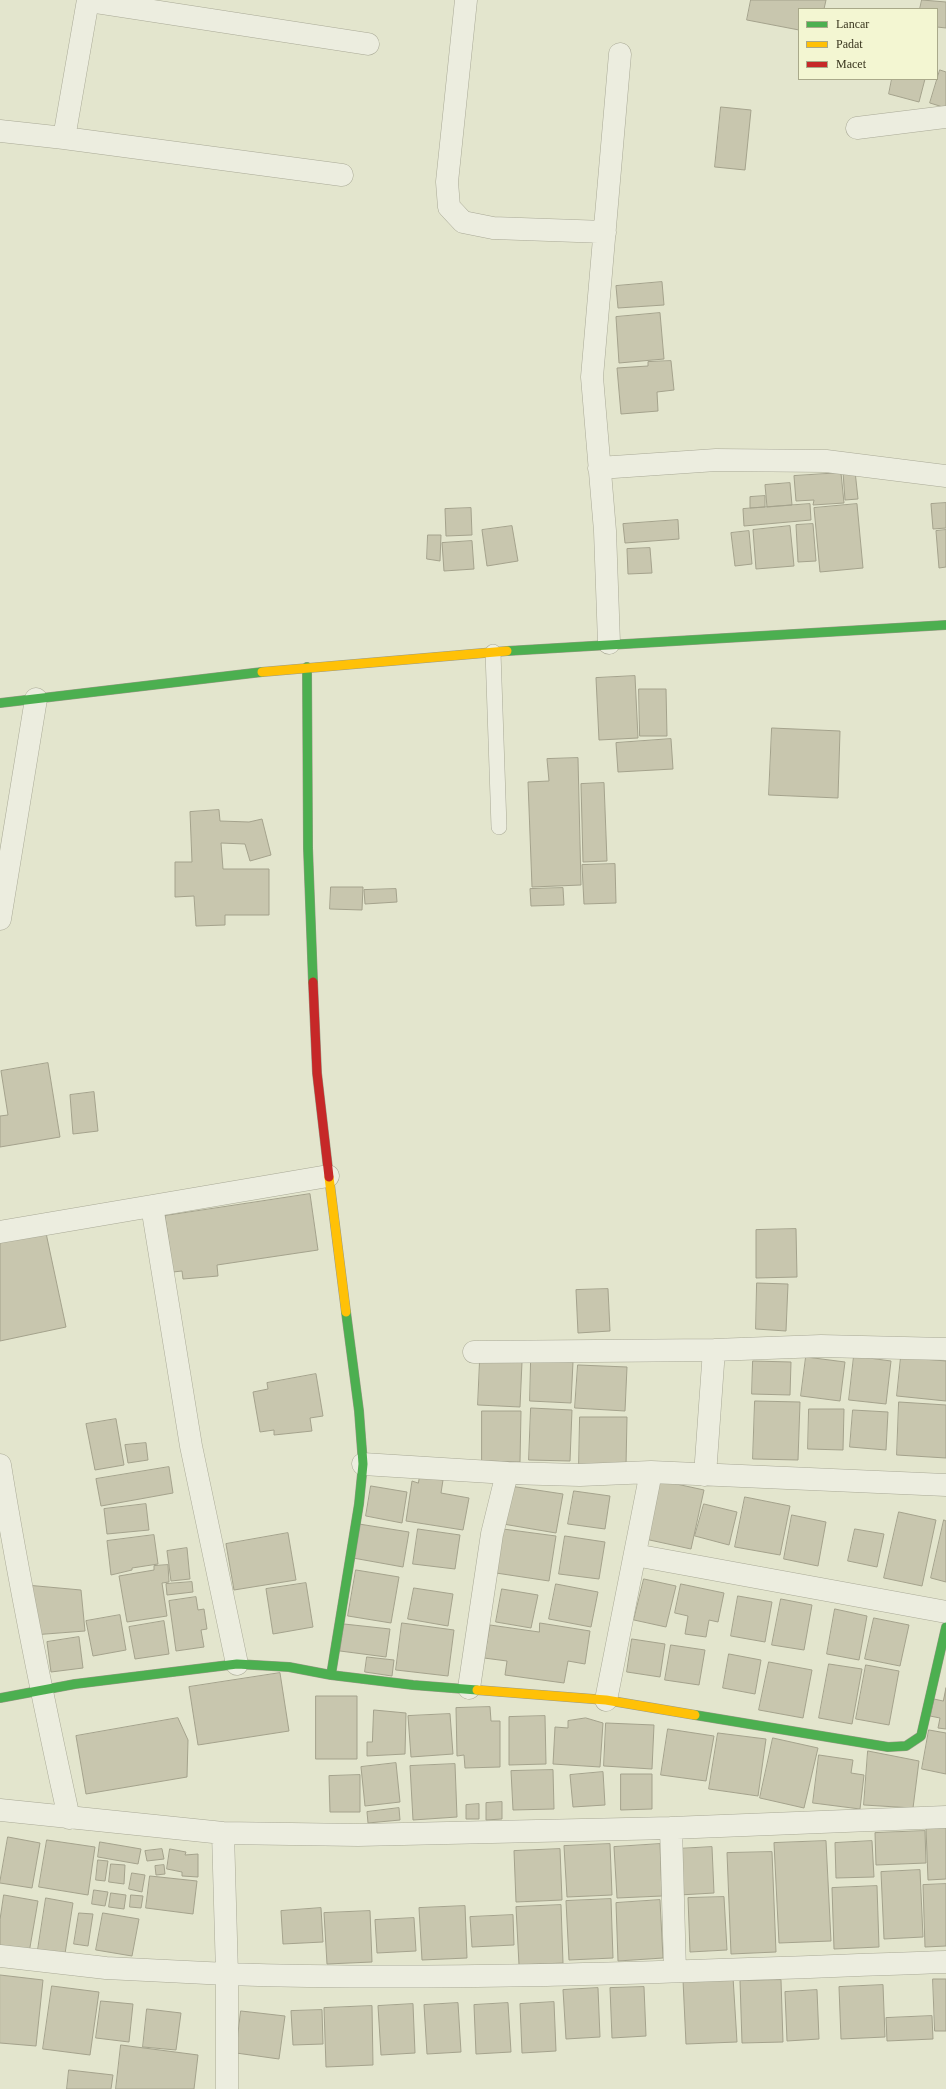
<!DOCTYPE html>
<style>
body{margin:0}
#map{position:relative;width:946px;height:2089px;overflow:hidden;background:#e3e5cd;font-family:Georgia,serif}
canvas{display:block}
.legend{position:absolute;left:798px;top:8px;width:140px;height:72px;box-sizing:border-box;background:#f3f6d2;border:1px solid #a9a98a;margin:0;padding:5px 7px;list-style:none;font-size:12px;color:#39351e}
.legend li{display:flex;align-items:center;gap:8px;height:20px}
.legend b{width:20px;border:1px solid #a9a98a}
</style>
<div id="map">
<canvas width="946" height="2089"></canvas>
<ul class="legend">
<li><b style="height:5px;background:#4caf50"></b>Lancar</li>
<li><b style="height:5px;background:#ffc107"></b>Padat</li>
<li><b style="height:5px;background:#c62828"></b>Macet</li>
</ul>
</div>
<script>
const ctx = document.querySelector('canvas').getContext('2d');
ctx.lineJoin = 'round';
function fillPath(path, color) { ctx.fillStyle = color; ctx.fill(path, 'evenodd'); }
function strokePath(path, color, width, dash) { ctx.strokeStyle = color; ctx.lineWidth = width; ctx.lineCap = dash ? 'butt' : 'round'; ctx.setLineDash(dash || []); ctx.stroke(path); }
const building = new Path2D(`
 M751,0H826L824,9H799V30L747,20Z
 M922,0L946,2V28L937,27V9H920Z
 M940,70L946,72V108L930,103Z
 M892,79H925L919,102L889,94Z
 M721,107L751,110L745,170L715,167Z
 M662,282L664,305L618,308L616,286Z
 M660,313L664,359L619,363L616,317Z
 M671,361L674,390L657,392L658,411L621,414L617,368L648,366V362Z
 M855,471L858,499L845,500L843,472Z
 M841,473L844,503L813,505L814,500L796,501L794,476Z
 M790,483L792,505L767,507L765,485Z
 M765,496V507L750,508V497Z
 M946,503V528L933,529L931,504Z
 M810,504L811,520L744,526L743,509Z
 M857,504L863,568L820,572L814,508Z
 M471,508L472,535L446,536L445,509Z
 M678,520L679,539L625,543L623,524Z
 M813,524L816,561L798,562L796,525Z
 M512,526L518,561L487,566L482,530Z
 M790,526L794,566L756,569L753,530Z
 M946,530V567L939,568L936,531Z
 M749,531L752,564L735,566L731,533Z
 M428,535H441L440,561L427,559Z
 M472,541L474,569L444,571L442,543Z
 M650,548L652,573L628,574L627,549Z
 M635,676L638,738L599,740L596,678Z
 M639,689H666L667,736H640Z
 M772,728L840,731L838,798L769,795Z
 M671,739L673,769L618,772L616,743Z
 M578,758L581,885L532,887L528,782L549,781L547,759Z
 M604,783L607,861L583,862L581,784Z
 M219,810L220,821L249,822L262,819L271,855L250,861L245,844L221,843L223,869H269V915H225V925L196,926L194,896L175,897V862H192L190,812Z
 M615,864L616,903L584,904L582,865Z
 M331,887H363L362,910L330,909Z
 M563,888L564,905L531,906L530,889Z
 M396,889L397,902L365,904L364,890Z
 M48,1063L60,1137L0,1147V1116L8,1115L1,1071Z
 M94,1092L98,1131L73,1134L70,1095Z
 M310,1194L318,1250L217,1265L218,1276L183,1279L182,1271L173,1272L165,1216Z
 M796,1229L797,1277L756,1278V1230Z
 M46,1233L66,1327L0,1341V1243Z
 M757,1283L788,1284L786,1331L756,1329Z
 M608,1289L610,1331L578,1333L576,1290Z
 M854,1356L891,1361L886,1404L849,1400Z
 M806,1357L845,1362L840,1401L801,1396Z
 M901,1357L946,1361V1401L897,1396Z
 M480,1360L522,1362L520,1407L478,1405Z
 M531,1361L573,1362L571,1403L530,1401Z
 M753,1361L791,1362L790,1395L752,1394Z
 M578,1365L627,1367L625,1411L575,1408Z
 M316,1374L323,1416L310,1418L312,1431L274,1435V1430L260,1432L253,1392L268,1389L267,1383Z
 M755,1401L800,1402L798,1460L753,1459Z
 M899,1402L946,1405V1458L897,1455Z
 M531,1408L572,1410L570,1461L529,1460Z
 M809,1409H844L843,1450L808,1449Z
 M853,1410L888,1412L886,1450L850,1447Z
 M482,1411H521L520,1462L482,1461Z
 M580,1417H627L626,1466H579Z
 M116,1419L124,1465L95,1470L86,1424Z
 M146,1443L148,1460L128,1463L125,1445Z
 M169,1467L173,1493L101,1506L96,1479Z
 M420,1476L443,1480L441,1493L469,1498L463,1530L406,1521L412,1481L418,1483Z
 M658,1480L704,1490L691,1549L645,1539Z
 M371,1486L407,1492L402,1523L366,1516Z
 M510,1486L563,1494L556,1533L503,1524Z
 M574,1491L610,1496L605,1529L568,1524Z
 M745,1497L790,1506L780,1555L735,1547Z
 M146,1504L149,1530L107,1534L104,1509Z
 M704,1504L737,1512L729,1545L695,1536Z
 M899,1512L936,1520L922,1586L884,1578Z
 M792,1515L826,1522L818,1566L784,1559Z
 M944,1520L946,1521V1582L931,1578Z
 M359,1524L409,1532L403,1567L353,1558Z
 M418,1529L460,1535L455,1569L413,1564Z
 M503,1529L556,1536L549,1581L496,1573Z
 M855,1529L884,1534L877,1567L848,1561Z
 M288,1533L296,1580L234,1590L226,1544Z
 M154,1535L158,1564L132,1568V1570L111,1575L107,1541Z
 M565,1536L605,1542L599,1579L559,1574Z
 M187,1548L190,1579L171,1581L167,1551Z
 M168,1565L169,1582L162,1583L167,1616L127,1622L119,1576L154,1570V1566Z
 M356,1570L399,1577L391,1623L348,1616Z
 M644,1579L676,1586L666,1627L634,1620Z
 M192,1582L193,1592L167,1595L166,1584Z
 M306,1583L313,1627L273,1634L266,1589Z
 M556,1584L598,1592L591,1627L549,1619Z
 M681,1584L724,1593L718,1622L709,1620L706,1637L685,1634L688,1616L675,1613Z
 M26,1585L81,1590L85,1631L33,1635Z
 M414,1588L453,1594L448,1626L408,1619Z
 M502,1589L538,1595L531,1628L496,1622Z
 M738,1596L772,1602L765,1642L731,1636Z
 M196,1597L198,1610L204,1609L207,1629L201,1630L204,1647L176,1651L169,1601Z
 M781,1599L812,1605L804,1650L772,1645Z
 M835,1609L867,1616L859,1660L827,1654Z
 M120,1615L126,1650L93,1656L86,1621Z
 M874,1618L909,1625L900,1666L865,1659Z
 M164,1621L169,1654L135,1659L129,1627Z
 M402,1623L454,1630L448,1676L396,1670Z
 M540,1623L590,1631L585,1664L568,1661L564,1683L505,1675L507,1661L484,1658L490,1625L539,1632Z
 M344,1624L390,1629L386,1657L340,1651Z
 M79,1637L83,1668L51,1672L47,1642Z
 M632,1639L665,1644L660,1677L627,1672Z
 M671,1645L705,1650L699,1685L665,1680Z
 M729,1654L761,1660L755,1694L723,1688Z
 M367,1657L394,1660L392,1676L365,1672Z
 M769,1662L812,1670L803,1718L759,1710Z
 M829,1664L862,1669L852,1724L819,1718Z
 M866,1665L899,1671L889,1725L856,1719Z
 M280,1673L289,1731L198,1745L189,1687Z
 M946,1688V1729L938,1728L940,1718L930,1716L934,1699L943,1701Z
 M316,1696H357V1759H316Z
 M490,1707L491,1721H500V1767L465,1768L464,1755L457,1756L456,1708Z
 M374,1710L406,1713L405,1754L367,1756V1742H372Z
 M450,1714L453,1754L411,1757L408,1716Z
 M545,1716L546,1764L509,1765V1717Z
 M178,1718L188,1740L187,1777L86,1794L76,1736Z
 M586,1718L603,1723L600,1767L553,1764L555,1727L568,1728V1721Z
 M606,1723L654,1725L652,1769L604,1766Z
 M668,1729L714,1736L706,1781L661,1775Z
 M929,1730L946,1733V1774L922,1769Z
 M718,1733L766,1739L758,1796L709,1789Z
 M773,1738L818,1748L804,1808L760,1798Z
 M868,1751L919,1761L913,1808L864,1805Z
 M819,1755L853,1760L851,1773L864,1775L860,1809L813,1803Z
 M396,1763L400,1802L365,1806L361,1767Z
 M455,1764L457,1817L413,1820L410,1766Z
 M553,1770L554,1809L513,1810L511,1771Z
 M603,1772L605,1805L573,1807L570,1775Z
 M621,1774H652V1809L621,1810Z
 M360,1775V1812H330L329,1776Z
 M502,1802V1819L486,1820V1803Z
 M479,1804V1819H466V1805Z
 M399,1808L400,1820L368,1823L367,1812Z
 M946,1828V1879L928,1880L926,1829Z
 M925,1831L926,1863L876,1865L875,1833Z
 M8,1837L40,1843L32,1888L0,1883Z
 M47,1840L95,1847L88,1895L39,1887Z
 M826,1841L831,1941L779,1943L774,1843Z
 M872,1841L874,1877L836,1878L835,1843Z
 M100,1842L141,1849L138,1864L98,1857Z
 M610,1844L612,1895L567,1897L564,1846Z
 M660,1844L662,1896L617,1898L614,1847Z
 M712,1847L714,1893L679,1895L676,1849Z
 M162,1849L164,1859L147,1861L145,1851Z
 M170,1849L186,1852L185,1855L198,1854V1877L182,1876V1872L167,1869Z
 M560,1849L562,1900L516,1902L514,1851Z
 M772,1852L776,1952L731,1954L727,1853Z
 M98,1860L108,1861L105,1881L96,1880Z
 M111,1864L125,1865L124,1884L109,1882Z
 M164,1865L165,1874L156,1875L155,1866Z
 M920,1870L923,1937L884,1939L881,1872Z
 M132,1873L145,1875L142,1892L129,1889Z
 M150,1876L197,1881L193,1914L146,1908Z
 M946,1884V1946L925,1947L923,1885Z
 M877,1886L879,1947L834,1949L832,1888Z
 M94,1890L108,1892L105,1906L92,1904Z
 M111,1893L126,1895L124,1909L109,1907Z
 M4,1895L38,1901L29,1953L0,1949V1920Z
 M131,1895L143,1896L141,1908L130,1907Z
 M724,1897L727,1950L690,1952L688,1898Z
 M46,1898L73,1903L64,1960L37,1956Z
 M611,1899L613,1958L569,1960L566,1901Z
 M660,1900L663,1958L618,1961L616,1903Z
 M561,1905L563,1963L519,1965L516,1907Z
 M465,1906L467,1958L422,1960L419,1908Z
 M321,1908L323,1942L283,1944L281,1911Z
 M370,1911L372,1962L327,1964L324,1913Z
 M79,1913L93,1914L88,1946L74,1944Z
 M103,1913L139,1919L132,1956L96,1950Z
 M513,1915L514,1945L472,1947L470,1917Z
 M414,1918L416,1951L377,1953L375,1920Z
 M0,1975L43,1980L36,2046L0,2043Z
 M733,1977L737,2042L686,2044L683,1980Z
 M933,1979H946V2031H935Z
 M781,1980L783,2042L742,2043L740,1981Z
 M883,1985L885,2037L841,2039L839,1987Z
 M52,1986L99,1992L90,2055L43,2049Z
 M644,1987L646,2036L612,2038L610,1988Z
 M598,1988L600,2037L566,2039L563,1990Z
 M817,1990L819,2039L787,2041L785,1992Z
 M101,2001L133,2004L129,2042L96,2038Z
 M554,2002L556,2051L522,2053L520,2004Z
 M458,2003L461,2052L427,2054L424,2005Z
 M508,2003L511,2052L476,2054L474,2005Z
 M413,2004L415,2053L381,2055L378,2006Z
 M372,2006L373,2065L326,2067L324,2008Z
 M147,2009L181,2013L176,2050L143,2047Z
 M322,2010L323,2044L293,2045L291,2011Z
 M241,2011L285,2016L279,2059L236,2053Z
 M932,2016L933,2039L887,2041L886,2018Z
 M121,2045L198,2055L194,2089H116Z
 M69,2070L113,2075L111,2089H67Z`);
const lane = new Path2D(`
 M493,652L499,827`);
const street = new Path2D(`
 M466,0L447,182L449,207L463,222L493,228L605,232
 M88,1L368,44
 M857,128L946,117
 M0,131L64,138L88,0
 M64,138L342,175
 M599,468L716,460L826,461L946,476
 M609,643L605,531L592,377L620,54
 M0,919L36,699
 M152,1206L328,1176
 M0,1232L152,1206L191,1446L237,1664
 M474,1352L714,1350L821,1346L946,1349
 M363,1464L507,1473
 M0,1465C19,1583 43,1700 69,1818
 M705,1475L714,1350
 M635,1555L946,1612
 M469,1688L492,1534L507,1473L580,1475L651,1472L946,1485
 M606,1700L651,1472
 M0,1810L223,1833L358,1835L671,1828L946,1817
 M671,1828L675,1971
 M223,1833L227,1974C466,1982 707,1970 946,1962
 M0,1956L106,1968L227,1974V2089`);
const fast = new Path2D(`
 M507,651L946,625
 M307,667L308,848L313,982
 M0,703L262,672
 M331,1675L359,1504L363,1464L359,1411L346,1312
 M0,1698L75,1684L237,1664L289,1667L331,1675L413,1685L477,1690
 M695,1715L888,1747L906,1746L921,1736L946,1627`);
const slow = new Path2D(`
 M262,672L507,651
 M329,1177L346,1312
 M477,1690L606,1700L695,1715`);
const jam = new Path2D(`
 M313,982L317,1073L329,1177`);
fillPath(building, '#c8c6ae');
strokePath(building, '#a4a28c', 1);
strokePath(lane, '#a9a996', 16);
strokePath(street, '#a9a996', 23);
strokePath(fast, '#999986', 10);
strokePath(slow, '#999986', 10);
strokePath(jam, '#999986', 10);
strokePath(lane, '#eceddf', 15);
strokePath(street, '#eceddf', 22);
strokePath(fast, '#4caf50', 9);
strokePath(slow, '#ffc107', 9);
strokePath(jam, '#c62828', 9);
</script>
